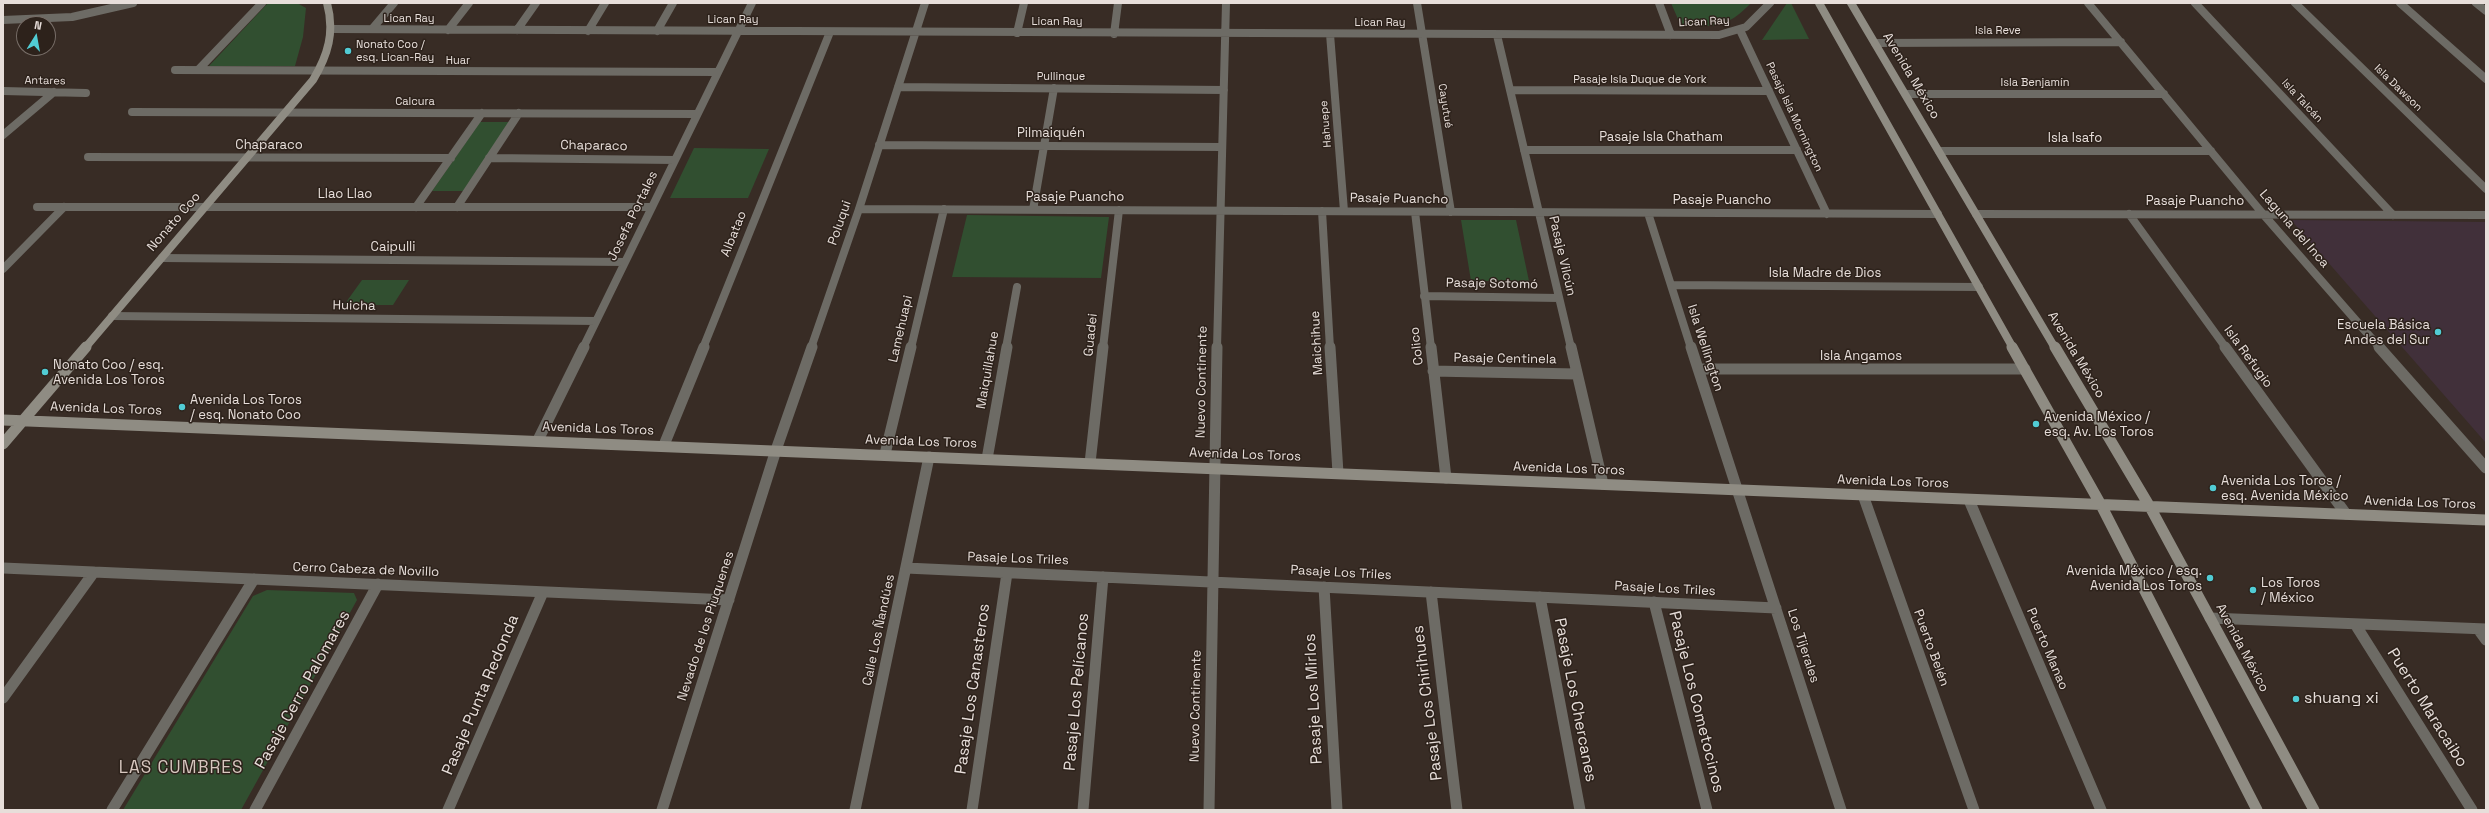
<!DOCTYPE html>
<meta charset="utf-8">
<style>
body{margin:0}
#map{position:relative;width:2489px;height:813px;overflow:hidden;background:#382c25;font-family:"Space Grotesk",sans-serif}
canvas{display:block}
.frame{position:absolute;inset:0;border:4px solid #e7deda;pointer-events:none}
.north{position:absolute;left:16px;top:16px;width:40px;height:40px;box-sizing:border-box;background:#2d221b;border:1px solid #776d67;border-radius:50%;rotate:11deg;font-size:11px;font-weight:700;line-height:16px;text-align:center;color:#e7deda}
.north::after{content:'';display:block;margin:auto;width:14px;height:18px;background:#51ccd4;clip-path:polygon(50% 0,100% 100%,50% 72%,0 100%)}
</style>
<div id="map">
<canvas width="2489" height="813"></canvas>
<div class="frame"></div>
<div class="north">N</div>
</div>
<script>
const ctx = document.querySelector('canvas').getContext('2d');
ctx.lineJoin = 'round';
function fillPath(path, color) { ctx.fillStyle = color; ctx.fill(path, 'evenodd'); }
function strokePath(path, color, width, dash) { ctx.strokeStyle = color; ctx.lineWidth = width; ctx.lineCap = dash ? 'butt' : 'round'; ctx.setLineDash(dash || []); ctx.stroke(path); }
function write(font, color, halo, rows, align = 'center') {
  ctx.font = font + ' "Space Grotesk",sans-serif'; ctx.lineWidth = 3; ctx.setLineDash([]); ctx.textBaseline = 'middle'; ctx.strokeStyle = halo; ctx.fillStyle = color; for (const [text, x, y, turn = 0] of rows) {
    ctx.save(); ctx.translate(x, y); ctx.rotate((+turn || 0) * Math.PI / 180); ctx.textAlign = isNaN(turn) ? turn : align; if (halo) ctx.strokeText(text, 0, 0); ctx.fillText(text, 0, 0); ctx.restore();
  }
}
const education = new Path2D(`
 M2291,220L2486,222V443Z`);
const green = new Path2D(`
 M268,3H297L306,8L303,37L295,66H209Z
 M1671,3H1751C1726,29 1715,26 1681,26Z
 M1787,3H1791L1809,39L1762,40Z
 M480,122H511L465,191H432Z
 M694,148L769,149L748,198H670Z
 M967,215L1109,217L1101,278L952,277Z
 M1461,220H1516L1529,281H1471Z
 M362,280H409L393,305H344Z
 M267,590L354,593L357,600L241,810H123L253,596Z`);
const streetFar1 = new Path2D(`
 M1417,3L1451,212
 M1659,3L1671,35
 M2088,3L2263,214L2380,348
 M2195,3L2393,215
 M2295,3L2486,189
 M2400,3L2486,79
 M2476,3L2486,11
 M3,20L72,17L133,3
 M332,29L1719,35L1746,27L1770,3
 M372,29L394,3
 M448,30L469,3
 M517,30L536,3
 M1740,30L1827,214
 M588,31L605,3
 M657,31L673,3
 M1017,33L1024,3
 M1114,34L1118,3
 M1330,34L1344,211
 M1497,35L1571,348
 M1875,43L2121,42
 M175,70L718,72
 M198,70L262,3
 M898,87L1224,90
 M1510,90L1769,91
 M3,91L86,93
 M1906,94H2164
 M132,112L697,114
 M3,135L54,92
 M879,145L1222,147
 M1524,150H1797
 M1939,151H2211
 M88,157L451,158
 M489,158L675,160
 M37,207H652
 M416,207L482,113
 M457,207L519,113
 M859,209L1938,214
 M1033,210L1054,88
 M1322,211L1330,348
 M1415,212L1431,348
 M1648,213L1691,348
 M1976,214L2486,215
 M2129,214L2226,348
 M162,258L625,262
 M3,269L64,207
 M1671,285L1979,287
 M1424,296L1559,298
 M112,316L596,321
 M583,348L752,3
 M703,348L830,32
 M811,348L859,209L925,3
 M911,348L944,209
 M1006,348L1017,287
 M1103,348L1119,210
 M1217,348L1226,3`);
const street = new Path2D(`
 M1330,347L1338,473
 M1431,347L1446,478
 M1571,347L1603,484
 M1691,347L1841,810
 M2225,347L2346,514
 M2379,347L2486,468
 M1698,369H2025
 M1433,371L1576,374
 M538,440L584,347
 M664,445L704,347
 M885,454L911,347
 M987,459L1007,347
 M1090,463L1103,347
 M1863,495L1974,810
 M1969,500L2101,810
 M3,568L729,600
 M906,568L1776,608
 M1324,587L1337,810
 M1431,592L1457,810
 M1540,597L1580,810
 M1654,602L1707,810
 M2210,618L2486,629
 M2355,624L2472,810
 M2478,629L2486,640
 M3,698L94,572
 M112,810L254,579
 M255,810L378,584
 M448,810L543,592
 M662,810L776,450L812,347
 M855,810L929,457
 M972,810L1007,573
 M1083,810L1103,577
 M1209,810L1217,347`);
const secondaryFar1 = new Path2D(`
 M1819,3L2013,348
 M1851,3L2055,348
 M85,348L313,80C328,55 335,32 327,3`);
const secondary = new Path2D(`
 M2012,347L2101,505L2257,810
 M2055,347L2150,507L2314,810
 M3,420L2486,520
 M3,444L86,347`);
const markers = [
 [348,51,4,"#51ccd4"],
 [2438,332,4,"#51ccd4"],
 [45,372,4,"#51ccd4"],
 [182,407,4,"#51ccd4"],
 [2036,424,4,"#51ccd4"],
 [2213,488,4,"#51ccd4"],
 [2210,578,4,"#51ccd4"],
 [2253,590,4,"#51ccd4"],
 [2296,699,4,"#51ccd4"]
];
const farStreetnames = [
 ["Lican Ray",409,19],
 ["Lican Ray",733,20],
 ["Lican Ray",1057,22],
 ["Lican Ray",1704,22,-3],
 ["Lican Ray",1380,23],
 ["Isla Reve",1998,31],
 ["Huar",458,61],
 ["Pullinque",1061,77],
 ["Pasaje Isla Duque de York",1640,80],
 ["Antares",45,81,1],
 ["Isla Benjamín",2035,83],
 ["Isla Dawson",2398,88,44],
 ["Isla Talcán",2302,101,47],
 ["Calcura",415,102],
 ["Cayutué",1445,106,81],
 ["Pasaje Isla Mornington",1794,117,65],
 ["Hahuepe",1326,124,-95]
];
const farPoinames = [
 ["Nonato Coo /",356,45],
 ["esq. Lican-Ray",356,58]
];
const streetNames = [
 ["Avenida México",1911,76,59],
 ["Pilmaiquén",1051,133],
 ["Pasaje Isla Chatham",1661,137],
 ["Isla Isafo",2075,138],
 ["Chaparaco",269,145],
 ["Chaparaco",594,146,1],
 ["Llao Llao",345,194],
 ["Pasaje Puancho",1075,197],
 ["Pasaje Puancho",1399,199,1],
 ["Pasaje Puancho",1722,200],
 ["Pasaje Puancho",2195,201],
 ["Josefa Portales",633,216,-64],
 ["Nonato Coo",174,222,-49],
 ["Poluqui",840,223,-71],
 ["Laguna del Inca",2294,229,49],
 ["Albatao",734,234,-68],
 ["Caipulli",393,247],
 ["Pasaje Vilcún",1562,256,77],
 ["Isla Madre de Dios",1825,273],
 ["Pasaje Sotomó",1492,284,1],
 ["Huicha",354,306,1],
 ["Lamehuapi",901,329,-77],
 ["Guadei",1091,335,-84],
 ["Maichihue",1317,343,-93],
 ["Colico",1417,346,-97],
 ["Isla Wellington",1705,348,72],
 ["Avenida México",2076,355,59],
 ["Isla Angamos",1861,356],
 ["Isla Refugio",2248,357,54],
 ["Pasaje Centinela",1505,359,1],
 ["Maiquillahue",988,370,-80],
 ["Nuevo Continente",1202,382,-89],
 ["Avenida Los Toros",106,409,2],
 ["Avenida Los Toros",598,429,2],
 ["Avenida Los Toros",921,442,2],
 ["Avenida Los Toros",1245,455,2],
 ["Avenida Los Toros",1569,469,2],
 ["Avenida Los Toros",1893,482,2],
 ["Avenida Los Toros",2420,503,2],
 ["Pasaje Los Triles",1018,559,2],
 ["Cerro Cabeza de Novillo",366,570,2],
 ["Pasaje Los Triles",1341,573,3],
 ["Pasaje Los Triles",1665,589,3],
 ["Nevado de los Piuquenes",706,626,-72],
 ["Calle Los Ñandúes",879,630,-78],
 ["Los Tijerales",1803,646,72],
 ["Puerto Belén",1931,648,70],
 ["Avenida México",2242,648,62],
 ["Puerto Manao",2047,649,67],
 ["Nuevo Continente",1196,706,-89]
];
const poiNames = [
 ["Escuela Básica",2430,325,"right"],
 ["Andes del Sur",2430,340,"right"],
 ["Nonato Coo / esq.",53,365],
 ["Avenida Los Toros",53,380],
 ["Avenida Los Toros",190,400],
 ["/ esq. Nonato Coo",190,415],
 ["Avenida México /",2044,417],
 ["esq. Av. Los Toros",2044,432],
 ["Avenida Los Toros /",2221,481],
 ["esq. Avenida México",2221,496],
 ["Avenida México / esq.",2202,571,"right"],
 ["Avenida Los Toros",2202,586,"right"],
 ["Los Toros",2261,583],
 ["/ México",2261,598]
];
const nearStreetnames = [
 ["Pasaje Los Canasteros",973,689,-82],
 ["Pasaje Cerro Palomares",303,690,-61],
 ["Pasaje Los Pelícanos",1077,692,-85],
 ["Pasaje Punta Redonda",481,695,-67],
 ["Pasaje Los Mirlos",1314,699,-93],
 ["Pasaje Los Chercanes",1575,700,79],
 ["Pasaje Los Cometocinos",1696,702,76],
 ["Pasaje Los Chirihues",1428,703,-97],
 ["Puerto Maracaibo",2427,708,58]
];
const nearPoinames = [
 ["shuang xi",2304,699]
];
const nearNeighbourhoodnames = [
 ["LAS CUMBRES",181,768]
];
fillPath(education, '#41303a');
fillPath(green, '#314f30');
strokePath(streetFar1, '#6d6b65', 8);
strokePath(street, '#6d6b65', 11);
strokePath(secondaryFar1, '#8f8c83', 8);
strokePath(secondary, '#8f8c83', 11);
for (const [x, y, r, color] of markers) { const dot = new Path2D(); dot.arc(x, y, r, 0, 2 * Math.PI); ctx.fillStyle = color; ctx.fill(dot); strokePath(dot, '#2d221b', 1.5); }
write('11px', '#e7deda', '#2d221b', farStreetnames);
write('11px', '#e7deda', '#2d221b', farPoinames, 'left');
write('13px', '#e7deda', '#2d221b', streetNames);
write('13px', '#e7deda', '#2d221b', poiNames, 'left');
write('16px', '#e7deda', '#2d221b', nearStreetnames);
write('16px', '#e7deda', '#2d221b', nearPoinames, 'left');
ctx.letterSpacing = '1px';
write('17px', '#d7c7bf', '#2d221b', nearNeighbourhoodnames);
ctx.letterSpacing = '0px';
</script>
